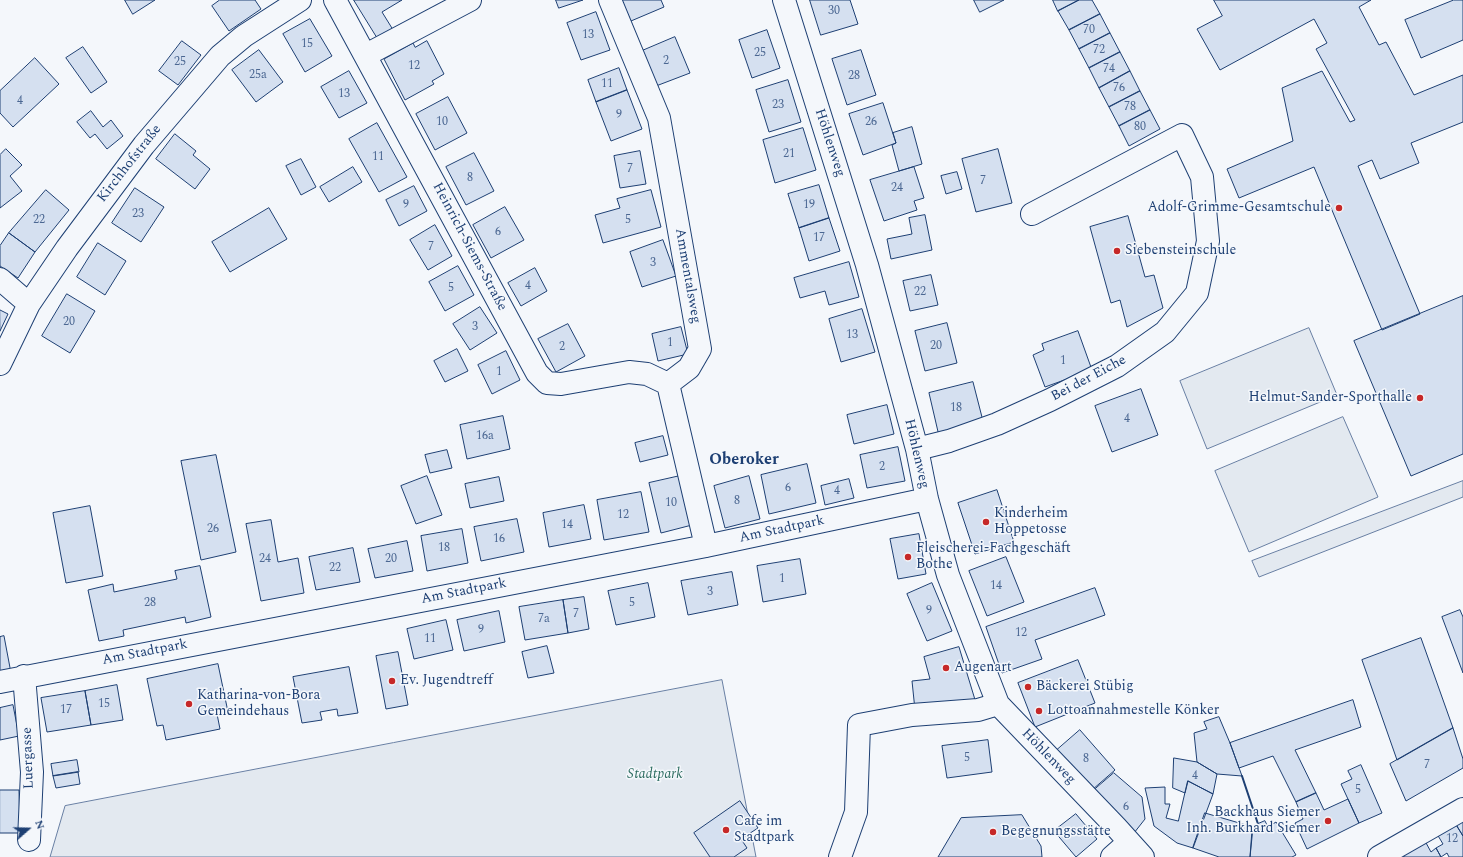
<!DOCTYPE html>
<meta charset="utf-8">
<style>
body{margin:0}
#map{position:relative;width:1463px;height:857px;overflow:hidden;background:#f4f7fb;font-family:Spectral,serif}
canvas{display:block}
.north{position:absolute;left:8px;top:809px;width:40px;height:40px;-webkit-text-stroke:3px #f4f7fb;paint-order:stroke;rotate:70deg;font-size:11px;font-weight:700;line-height:16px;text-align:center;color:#1d3f73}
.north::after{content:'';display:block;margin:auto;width:14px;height:18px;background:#1d3f73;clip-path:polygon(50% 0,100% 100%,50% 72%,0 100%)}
</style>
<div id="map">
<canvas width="1463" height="857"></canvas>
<div class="north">N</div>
</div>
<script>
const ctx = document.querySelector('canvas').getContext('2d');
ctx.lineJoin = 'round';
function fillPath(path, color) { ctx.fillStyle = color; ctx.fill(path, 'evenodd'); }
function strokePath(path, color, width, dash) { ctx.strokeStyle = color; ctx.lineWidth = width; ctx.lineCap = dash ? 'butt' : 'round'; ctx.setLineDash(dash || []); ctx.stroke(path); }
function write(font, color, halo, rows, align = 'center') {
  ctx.font = font + ' Spectral,serif'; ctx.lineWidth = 3; ctx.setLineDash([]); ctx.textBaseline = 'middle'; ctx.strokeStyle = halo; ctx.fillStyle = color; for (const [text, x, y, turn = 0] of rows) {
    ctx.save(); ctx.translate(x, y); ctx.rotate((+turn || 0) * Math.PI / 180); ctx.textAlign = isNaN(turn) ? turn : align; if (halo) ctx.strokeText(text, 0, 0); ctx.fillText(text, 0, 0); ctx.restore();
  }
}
const green = new Path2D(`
 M1309,328L1337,395L1207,449L1180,381Z
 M1343,417L1378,497L1249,552L1215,471Z
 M1463,481V497L1259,577L1252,561Z
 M722,680L756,857H50L65,806Z`);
const building = new Path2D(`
 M125,0H155L133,14Z
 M220,0H255L261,9L229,31L212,6Z
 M354,0H402L382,12L395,33L380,42Z
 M556,0H583L559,8Z
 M622,0H661L664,7L631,21Z
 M810,0H850L858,24L821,35Z
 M974,0H1004L980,12Z
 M1053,0H1079L1058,11Z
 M1079,0H1092L1100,14L1069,30L1058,11Z
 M1214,0H1371L1359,7L1379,45L1386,42L1414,95L1463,75V122L1411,143L1419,163L1380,179L1372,160L1358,166L1420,314L1382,330L1314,167L1239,198L1227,169L1293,141L1282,88L1322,71L1350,122L1355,120L1316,49L1327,43L1314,19L1220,70L1197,29L1222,16Z
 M1454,0H1463V40L1421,58L1405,20Z
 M596,12L610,50L581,60L567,23Z
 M1100,14L1110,33L1079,49L1069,30Z
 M310,19L332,56L305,72L283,34Z
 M767,30L780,68L752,78L739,40Z
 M1110,33L1120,52L1089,68L1079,49Z
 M675,37L690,73L656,86L642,51Z
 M182,41L201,55L178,85L159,71Z
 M427,41L444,74L432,81L434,84L405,100L384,59L413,43L415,47Z
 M83,47L107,82L91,93L66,58Z
 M259,50L283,82L256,102L232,70Z
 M861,50L876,95L847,105L832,59Z
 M1120,52L1130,71L1099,88L1089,68Z
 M35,58L59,84L13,127L0,113V91Z
 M619,68L627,90L596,102L588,80Z
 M349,71L367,103L339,118L321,87Z
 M1130,71L1140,91L1109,107L1099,88Z
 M788,80L801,122L769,132L756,90Z
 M627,90L642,129L611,141L596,102Z
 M1140,91L1150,110L1119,126L1109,107Z
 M448,97L467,133L435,150L416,114Z
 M883,103L896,143L863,155L849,114Z
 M1150,110L1160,129L1129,146L1119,126Z
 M91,111L103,127L111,120L123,136L107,149L95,134L90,138L77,122Z
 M377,123L407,177L379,192L349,139Z
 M912,127L922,164L899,171L892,145L896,143L893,133Z
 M803,128L816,170L775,183L763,140Z
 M175,134L196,151L193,155L210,169L195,189L156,159Z
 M6,149L22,165L10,176L22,191L0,208V155Z
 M998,149L1012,203L976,212L962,159Z
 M640,151L646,184L620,188L614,156Z
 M474,153L494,191L466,205L446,167Z
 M301,159L316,187L301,195L286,166Z
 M353,167L362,182L329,202L320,187Z
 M914,167L924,198L914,201L917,210L884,221L870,180Z
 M957,172L962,189L946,194L941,176Z
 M819,185L829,218L799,228L788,194Z
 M414,186L427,211L399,226L386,200Z
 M135,188L164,207L141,242L112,223Z
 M46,190L69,210L35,252L9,233Z
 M651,190L661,227L603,243L595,215L620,208L617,199Z
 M505,207L524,240L491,258L473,225Z
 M269,208L287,239L230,272L212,242Z
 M925,215L932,250L891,259L887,239L912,234L909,218Z
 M1128,216L1145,277L1154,275L1163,308L1127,327L1120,300L1111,303L1090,227Z
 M829,218L840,251L809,261L799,228Z
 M435,225L452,256L428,270L410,240Z
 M9,233L35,252L18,278L0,266V246Z
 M663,240L676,276L642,287L630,252Z
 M98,243L126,261L105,295L77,277Z
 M849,262L859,297L829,305L825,291L800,298L794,278Z
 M458,266L474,295L445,311L429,282Z
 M535,268L547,291L521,306L508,283Z
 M931,275L938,305L910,311L903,281Z
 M67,294L95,311L70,353L42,336Z
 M1463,296V454L1411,476L1354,341Z
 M480,307L497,333L470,350L453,324Z
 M862,309L875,352L841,362L829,319Z
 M0,310L8,314L0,331Z
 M947,323L957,363L925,371L915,331Z
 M568,324L585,356L556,372L538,339Z
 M681,327L688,354L658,361L652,334Z
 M1078,331L1092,370L1045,387L1033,355L1044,350L1042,344Z
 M457,349L468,371L445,382L434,361Z
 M506,351L520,380L492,394L478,365Z
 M973,382L984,425L939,436L929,393Z
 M1141,389L1158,435L1112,452L1095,406Z
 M887,405L894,434L854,444L847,415Z
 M503,416L510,449L467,459L460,425Z
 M663,436L668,455L640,462L635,443Z
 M898,447L905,481L867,488L860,455Z
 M447,450L452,468L430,473L425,455Z
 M216,455L236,552L201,560L181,461Z
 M807,464L816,503L769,514L761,475Z
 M427,476L442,515L416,524L401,486Z
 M680,476L692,525L661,533L649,483Z
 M749,476L760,519L725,528L714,486Z
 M499,477L504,501L470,508L465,484Z
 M849,479L854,498L825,505L821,486Z
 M997,490L1014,542L975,554L958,503Z
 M641,492L649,532L604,540L597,500Z
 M584,505L591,539L549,547L543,513Z
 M90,506L103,576L66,583L53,513Z
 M517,519L524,552L481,561L474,527Z
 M271,520L278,562L298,558L304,593L261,601L246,524Z
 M462,529L468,563L427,571L421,536Z
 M919,534L926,574L898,579L890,539Z
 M407,541L413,571L375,578L368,549Z
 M353,548L360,582L316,590L309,557Z
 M1006,557L1024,602L987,616L969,571Z
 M800,559L806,594L763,602L757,566Z
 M200,566L211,617L186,623L185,617L123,630L124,636L99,641L88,590L113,584L114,592L177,579L175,571Z
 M732,572L738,605L688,615L681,581Z
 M648,583L655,617L616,625L608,591Z
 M932,583L952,631L927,641L907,594Z
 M1095,588L1105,615L1035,640L1042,659L1002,673L986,627Z
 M584,597L589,629L568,633L563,600Z
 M563,600L568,633L525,640L519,607Z
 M1460,610L1463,617V673L1442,617Z
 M499,611L505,642L464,651L457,620Z
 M446,620L453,650L414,659L407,629Z
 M4,636L11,673L0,675V637Z
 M1421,638L1453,728L1397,760L1362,660Z
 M547,646L554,673L528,678L522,652Z
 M959,647L976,703L915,710L912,681L930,679L924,657Z
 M398,652L408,705L386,709L376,656Z
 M1078,660L1095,703L1035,727L1018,683Z
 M218,664L228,712L217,714L220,729L166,740L163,725L157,726L147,679Z
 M349,667L358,713L338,716L337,709L320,712L322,720L302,723L293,677Z
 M117,685L123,720L91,725L85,691Z
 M85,691L91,725L47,732L41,698Z
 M1353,700L1361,727L1295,750L1316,793L1296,802L1273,756L1239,768L1230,743Z
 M13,705L19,736L0,740V708Z
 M1219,717L1230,743L1242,776L1217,774L1197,762L1194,733L1207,729L1204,722Z
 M1453,728L1463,759V768L1406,801L1390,764Z
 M1080,730L1115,770L1092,790L1057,750Z
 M988,740L992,772L947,778L942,746Z
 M1174,758L1197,762L1217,774L1213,794L1188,781L1185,793L1173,788Z
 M77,760L79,772L53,776L51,764Z
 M1361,765L1382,813L1359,823L1341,784L1352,779L1348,771Z
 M78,772L80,784L56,788L53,776Z
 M1114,773L1142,797L1145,819L1134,833L1093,791Z
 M1188,781L1213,794L1193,848L1177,843L1154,826L1145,788L1165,787V804H1170L1166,818L1178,821Z
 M0,790H19L20,833H0Z
 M1316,793L1324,810L1348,799L1359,823L1307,849L1295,823L1303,819L1296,802Z
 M740,801L758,828L741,839L747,848L734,857H710L694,833Z
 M1205,813L1253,827L1250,857H1219L1193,848Z
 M1076,814L1097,839L1076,857L1054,831Z
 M1022,815L1041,846L1042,857H938L961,818Z
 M1463,818V836L1455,823Z
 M1265,821L1268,827L1276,822L1296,855L1292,857H1250L1252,830H1260L1258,824Z
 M1455,823L1463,836V857H1449L1447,853L1441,857L1436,848L1443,844L1437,834Z
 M1425,841L1431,852L1436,848L1441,857H1404L1403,854Z`);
const minor = new Path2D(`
 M335,0L537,373L547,383L561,384L629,372L647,374L668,384
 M610,0L659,118L700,349L689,368L668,384L706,546
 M784,0L867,265L917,449L927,499L948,575L998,704L1116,827L1143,857
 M366,55L470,0
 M0,279L29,304
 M0,364L29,304L67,248L144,145L220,56L244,36L300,0
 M917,449L949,441L997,424L1050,400L1117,366L1165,332L1197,293L1208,241L1202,177L1182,135L1032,214
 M24,676L32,772L29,840
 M0,682L706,546L927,499
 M840,857L856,812L859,725L912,715L978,710L998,704
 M1112,857L1129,842`);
const major = new Path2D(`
 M1379,857L1463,809`);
const wall = new Path2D(`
 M1242,776L1258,824`);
const markers = [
 [1339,208,4,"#c62828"],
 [1117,251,4,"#c62828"],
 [1420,398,4,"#c62828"],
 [986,522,4,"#c62828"],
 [908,557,4,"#c62828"],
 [946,668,4,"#c62828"],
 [392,681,4,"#c62828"],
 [1028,687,4,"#c62828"],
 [189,704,4,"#c62828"],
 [1039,711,4,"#c62828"],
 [1328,821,4,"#c62828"],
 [726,830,4,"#c62828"],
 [993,832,4,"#c62828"]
];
const numberNames = [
 ["30",834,12],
 ["70",1089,31],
 ["13",588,36],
 ["15",307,45],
 ["72",1099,51],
 ["25",760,54],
 ["2",666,62],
 ["25",180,63],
 ["12",414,67],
 ["74",1109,70],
 ["25a",258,76],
 ["28",854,77],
 ["11",607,85],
 ["76",1119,89],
 ["13",344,95],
 ["4",20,102],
 ["23",778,106],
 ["78",1130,108],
 ["9",619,116],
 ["10",442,123],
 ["26",871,123],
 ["80",1140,128],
 ["21",789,155],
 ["11",378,158],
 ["7",630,170],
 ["8",470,179],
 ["7",983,182],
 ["24",897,189],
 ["9",406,206],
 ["19",809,206],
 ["23",138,215],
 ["22",39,221],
 ["5",628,221],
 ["6",498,233],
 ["17",819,239],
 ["7",431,248],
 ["3",653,264],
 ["4",528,287],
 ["5",451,289],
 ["22",920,293],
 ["20",69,323],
 ["3",475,328],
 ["13",852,336],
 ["1",670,344],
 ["20",936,347],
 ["2",562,348],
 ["1",1063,362],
 ["1",499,373],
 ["18",956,409],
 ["4",1127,420],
 ["16a",485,437],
 ["2",882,468],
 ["6",788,489],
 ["4",837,492],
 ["8",737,502],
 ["10",671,504],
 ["12",623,516],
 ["14",567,526],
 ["26",213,530],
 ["16",499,540],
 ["18",444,549],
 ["24",265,560],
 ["20",391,560],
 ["22",335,569],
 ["1",782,580],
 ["14",996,587],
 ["3",710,593],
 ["28",150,604],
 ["5",632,604],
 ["9",929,612],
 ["7",576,615],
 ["7a",544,620],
 ["9",481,631],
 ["12",1021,634],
 ["11",430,640],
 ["15",104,705],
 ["17",66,711],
 ["5",967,759],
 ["8",1086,760],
 ["7",1427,766],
 ["4",1195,777],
 ["5",1358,791],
 ["6",1126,808],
 ["12",1452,840]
];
const streetNames = [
 ["Höhlenweg",829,143,72],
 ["Kirchhofstraße",130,164,-52],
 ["Heinrich-Siems-Straße",469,247,62],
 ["Ammentalsweg",687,276,80],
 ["Bei der Eiche",1089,379,-28],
 ["Höhlenweg",916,454,77],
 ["Am Stadtpark",782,530,-12],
 ["Am Stadtpark",464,592,-11],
 ["Am Stadtpark",145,653,-11],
 ["Höhlenweg",1048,757,46],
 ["Luergasse",29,758,-92]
];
const poiNames = [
 ["Adolf-Grimme-Gesamtschule",1331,208,"right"],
 ["Siebensteinschule",1125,251],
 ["Helmut-Sander-Sporthalle",1412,398,"right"],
 ["Kinderheim",994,514],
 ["Hoppetosse",994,530],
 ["Fleischerei-Fachgeschäft",916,549],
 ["Bothe",916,565],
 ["Augenart",954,668],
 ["Ev. Jugendtreff",400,681],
 ["Bäckerei Stübig",1036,687],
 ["Katharina-von-Bora",197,696],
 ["Gemeindehaus",197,712],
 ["Lottoannahmestelle Könker",1047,711],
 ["Backhaus Siemer",1320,813,"right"],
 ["Inh. Burkhard Siemer",1320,829,"right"],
 ["Cafe im",734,822],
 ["Stadtpark",734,838],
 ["Begegnungsstätte",1001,832]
];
const parkNames = [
 ["Stadtpark",655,775]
];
const quarterNames = [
 ["Oberoker",744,461]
];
fillPath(green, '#e3e9f0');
strokePath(green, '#687fa3', 1);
fillPath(building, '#d5e0f0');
strokePath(building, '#1d3f73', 1);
strokePath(minor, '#1d3f73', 24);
strokePath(major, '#1d3f73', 24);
strokePath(minor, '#f4f7fb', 22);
strokePath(major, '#f4f7fb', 22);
strokePath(wall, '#1d3f73', 2);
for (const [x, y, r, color] of markers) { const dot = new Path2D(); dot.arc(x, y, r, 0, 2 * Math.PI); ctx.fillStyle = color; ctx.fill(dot); strokePath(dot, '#f4f7fb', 1.5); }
write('12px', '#4b6792', null, numberNames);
write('14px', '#1d3f73', '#f4f7fb', streetNames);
write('14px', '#1d3f73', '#f4f7fb', poiNames, 'left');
write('italic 14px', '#2c6c60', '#f4f7fb', parkNames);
write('bold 16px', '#1d3f73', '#f4f7fb', quarterNames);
</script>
